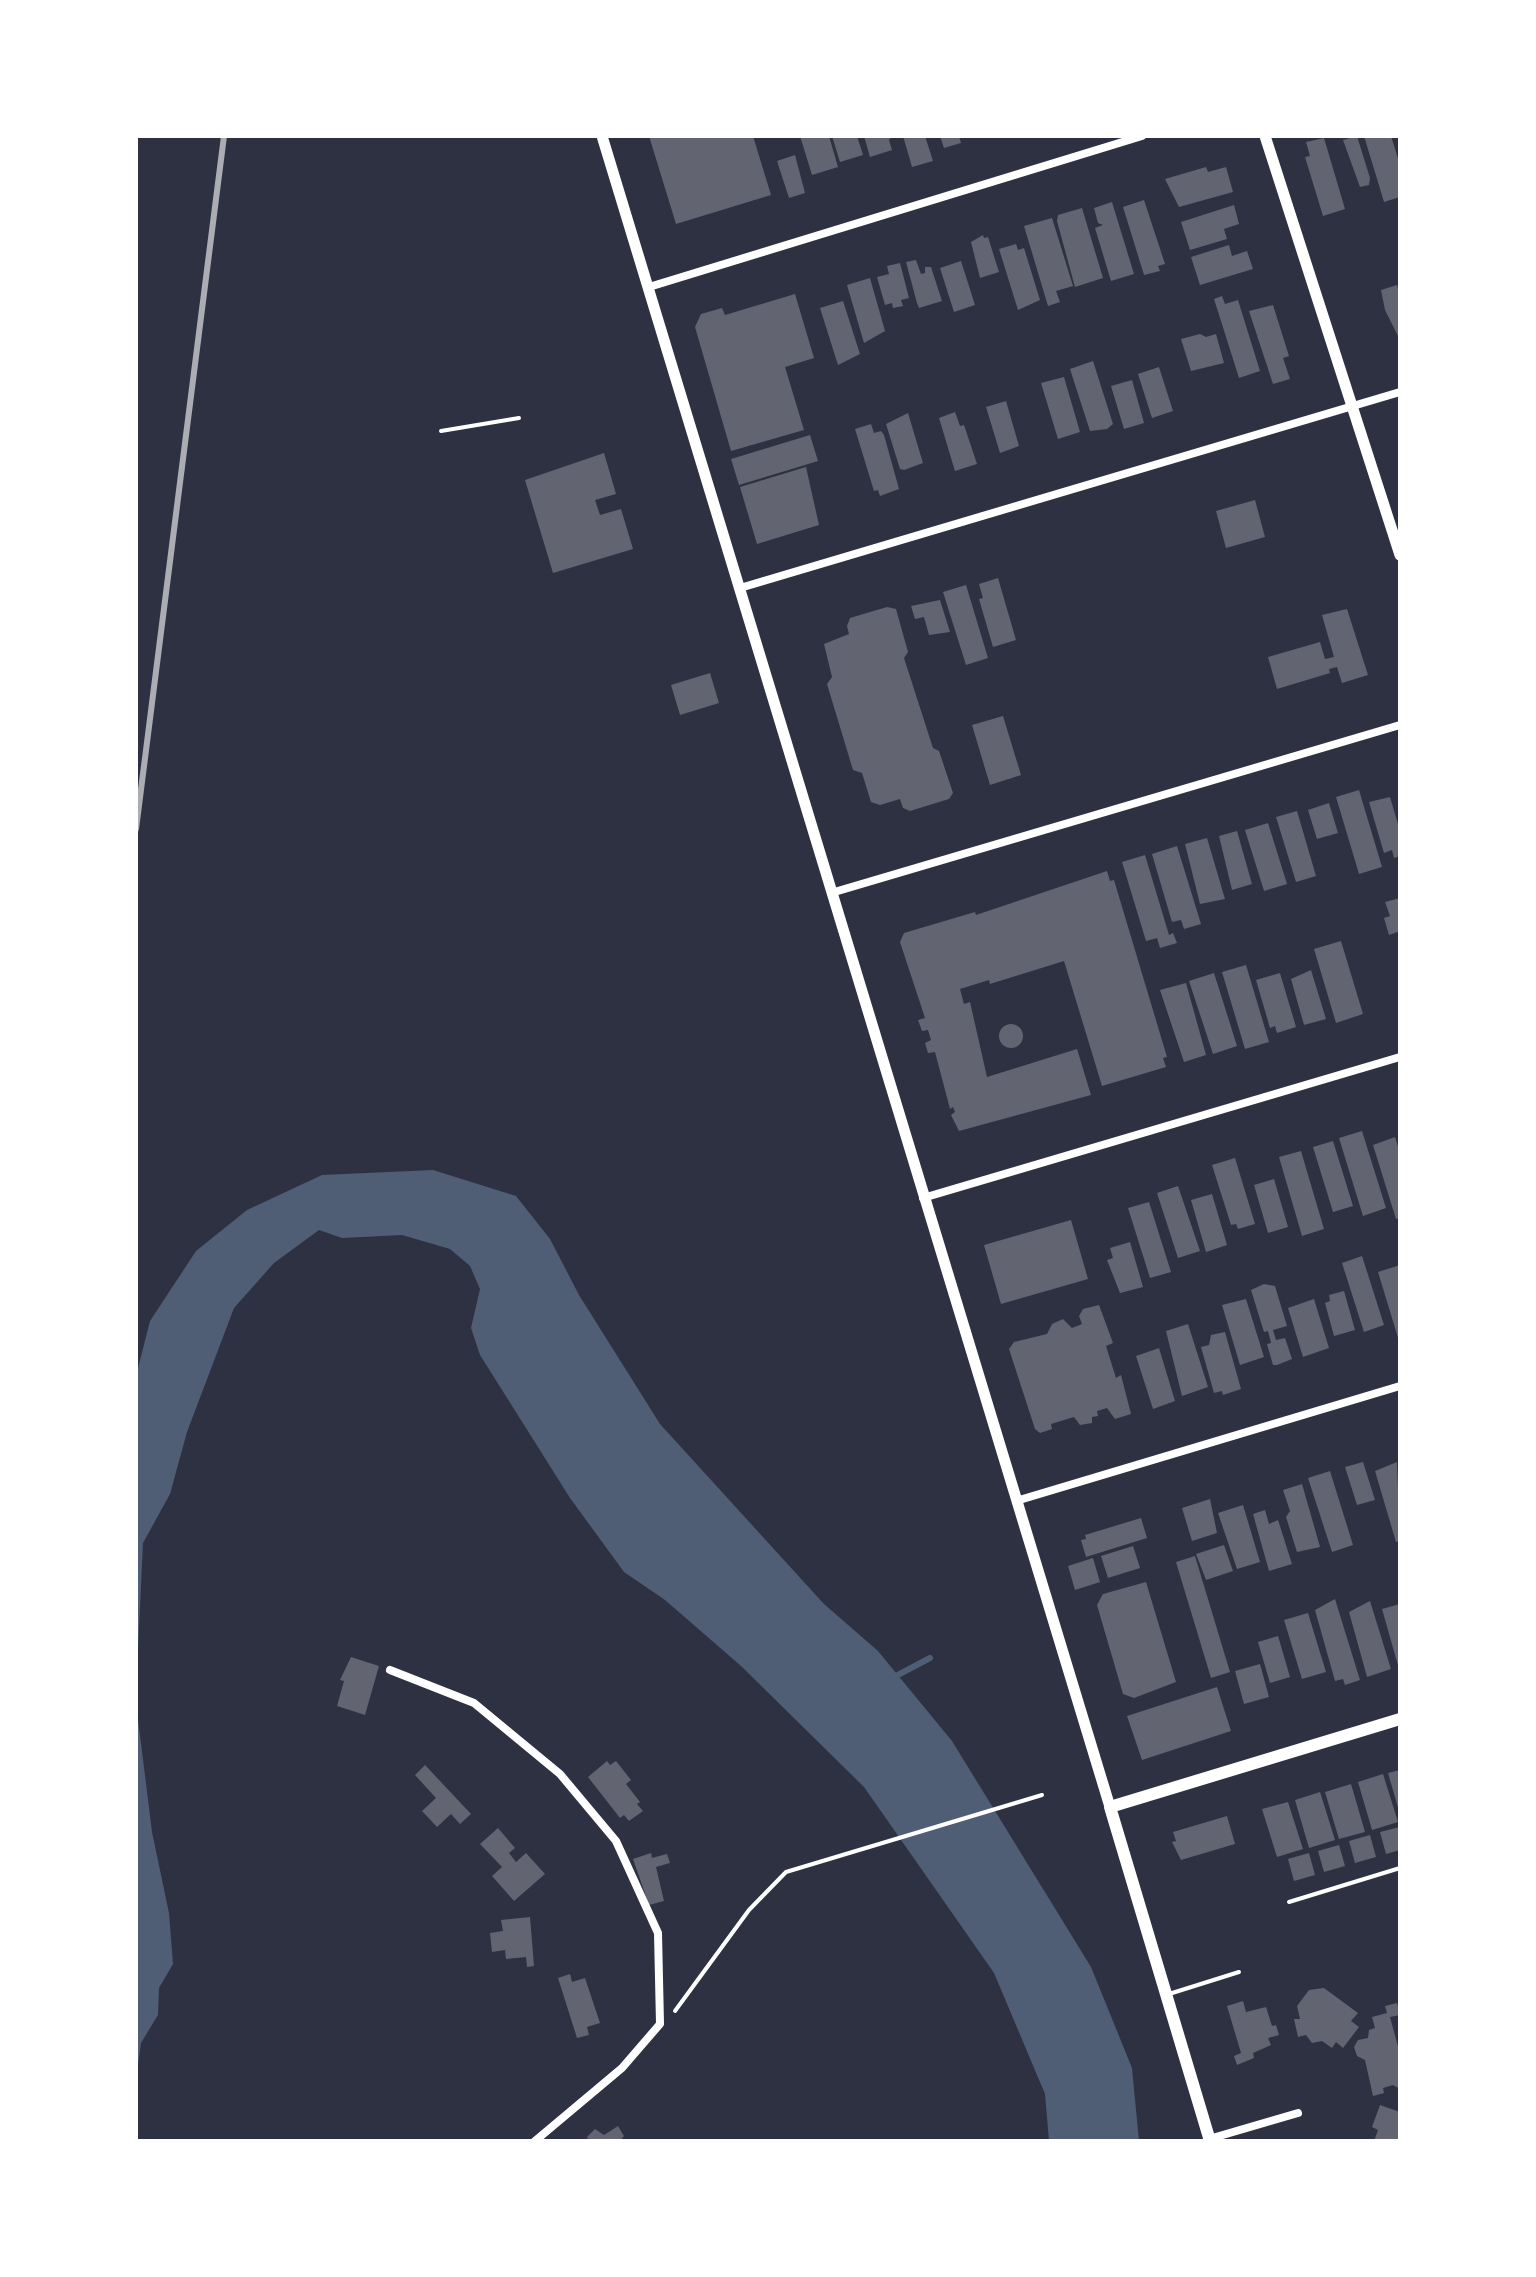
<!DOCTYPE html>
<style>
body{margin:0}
#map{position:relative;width:1536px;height:2277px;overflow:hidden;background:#2d3142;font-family:"Golos Text",sans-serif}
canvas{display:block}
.frame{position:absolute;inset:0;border:138px solid #fff;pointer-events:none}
</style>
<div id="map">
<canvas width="1536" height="2277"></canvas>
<div class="frame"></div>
</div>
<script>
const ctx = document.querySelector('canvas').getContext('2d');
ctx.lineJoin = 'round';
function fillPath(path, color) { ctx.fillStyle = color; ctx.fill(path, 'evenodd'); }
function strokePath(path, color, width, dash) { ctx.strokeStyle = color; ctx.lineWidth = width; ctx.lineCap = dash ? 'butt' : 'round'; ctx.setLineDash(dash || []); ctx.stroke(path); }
const water = new Path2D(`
 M433,1170L516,1196L550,1239L579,1295L660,1424L824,1604L878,1651L952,1741L1091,1967L1132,2068L1139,2141H1049L1045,2094L994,1973L864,1787L741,1666L665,1600L624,1572L570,1498L480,1355L471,1328L480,1289L470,1266L450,1249L402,1235L342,1238L319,1230L274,1263L234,1308L187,1432L170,1494L143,1543L136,1693V1376L150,1321L196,1251L247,1210L322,1175Z
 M136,1703L152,1832L169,1913L173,1964L159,1988L158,2015L141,2043L136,2079Z`);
const stream = new Path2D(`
 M894,1677L930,1658`);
const building = new Path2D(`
 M649,136H753L771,195L676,224Z
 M800,136H829L838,167L812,175Z
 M832,136H857L863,155L840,162Z
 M864,136H892L889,140L892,150L870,157Z
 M903,136H925L933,161L912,167Z
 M940,136H959L961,143L944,148Z
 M1357,136L1370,178L1369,185L1360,187L1343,140Z
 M1364,136H1391L1400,165V197L1384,202Z
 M1324,138L1345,209L1323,216L1305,157L1310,156L1306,142Z
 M795,155L805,193L789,198L777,161Z
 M1206,167L1208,172L1226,167L1233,192L1179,207L1165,179Z
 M1144,200L1165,264L1158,266L1160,271L1144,275L1123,207Z
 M1112,202L1134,274L1111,281L1095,228L1103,225L1098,223L1094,208Z
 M1234,205L1239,224L1224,229L1227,239L1190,250L1181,222Z
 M1082,208L1103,278L1075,287L1057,221L1058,215Z
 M1052,218L1073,286L1056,291L1060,302L1048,306L1024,226Z
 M983,235L984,238L988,237L999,272L980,278L971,242Z
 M1016,244L1018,250L1024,248L1040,300L1018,310L999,249Z
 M1229,245L1232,256L1247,251L1253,269L1200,285L1191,257Z
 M916,260L921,274L925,273V267H931L942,301L919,308L917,303L906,262Z
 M961,261L975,305L954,312L940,268Z
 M900,263L909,298L901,300L903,306L893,308L892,303L885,305L877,277L889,274L887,266Z
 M870,278L885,331L864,343L847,285Z
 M1397,285L1400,295L1399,338L1385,310L1381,290Z
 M795,294L814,358L785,367L804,430L731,451L695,327L701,314L722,308L725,315Z
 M1222,296L1225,304L1238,300L1260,371L1239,378L1214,299Z
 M843,301L860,354L838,365L820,308Z
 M1273,305L1289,356L1283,358L1290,379L1273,384L1249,311Z
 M1200,334L1206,337L1216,334L1224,363L1191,371L1181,339Z
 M1093,361L1113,424L1107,429L1090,431L1070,369Z
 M1159,367L1173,411L1152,418L1138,374Z
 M1064,377L1080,432L1058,439L1041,383Z
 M1132,380L1144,423L1124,429L1111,386Z
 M1006,401L1019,446L1000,453L986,407Z
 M955,412L960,426L964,425L977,464L955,471L939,418Z
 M908,413L923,463L904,470L900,469L886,424Z
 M871,424L874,433L881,431L884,435L899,489L880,496L878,490L874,491L855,429Z
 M810,435L818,461L739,485L731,459Z
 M604,453L616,494L595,500L600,515L621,509L633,549L553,573L525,480Z
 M806,467L819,525L757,544L740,487Z
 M1255,500L1265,537L1226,548L1216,511Z
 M998,578L1016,640L993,647L979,599L983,598L979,584Z
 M966,585L988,658L966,665L943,592Z
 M940,600L950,632L929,635L924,617L915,619L911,606Z
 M887,607L896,609L908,652L904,658L933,748L939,751L953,793L949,799L910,811L903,808L900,799L880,805L871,802L862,773L853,770L827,684L832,677L824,644L849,634L847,626L850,618Z
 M1347,609L1368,675L1342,683L1337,667L1329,669L1330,673L1277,689L1268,657L1320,642L1325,659L1334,657L1322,615Z
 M710,673L719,703L680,715L671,685Z
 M1003,716L1021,775L990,785L972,725Z
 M1359,790L1382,867L1359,874L1336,797Z
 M1390,797L1400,831V856L1394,858L1392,850L1384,853L1369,802Z
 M1329,803L1338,833L1317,839L1308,810Z
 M1297,811L1316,876L1296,882L1276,817Z
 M1268,823L1287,884L1264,891L1245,830Z
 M1237,831L1252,884L1232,890L1219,836Z
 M1207,838L1225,899L1200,904L1185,844Z
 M1177,846L1201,924L1184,929L1181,920L1172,922L1152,854Z
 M1145,855L1169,935L1173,933L1177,943L1160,948L1157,938L1146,941L1122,862Z
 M1107,871L1110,881L1114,880L1167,1057L1163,1058L1166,1067L1102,1086L1064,961L990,984L989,980L960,989L964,1004L970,1002L987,1077L1077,1049L1091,1095L959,1131L951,1115L955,1112L953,1107L950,1109L935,1052L928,1053L925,1043L931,1040L928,1030L922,1031L918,1020L925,1018L900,942L904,933L975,912L976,915Z
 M1400,898V931L1389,935L1384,918L1390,916L1385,902Z
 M1341,941L1363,1014L1336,1023L1314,949Z
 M1246,965L1269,1042L1245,1049L1222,972Z
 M1311,970L1326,1019L1304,1025L1291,979Z
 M1214,973L1237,1046L1213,1054L1189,981Z
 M1280,973L1296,1027L1277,1033L1275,1026L1270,1028L1256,980Z
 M1186,983L1206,1055L1184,1062L1160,990Z
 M999 1036a12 12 0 1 1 24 0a12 12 0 1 1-24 0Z
 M1362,1131L1386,1208L1363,1216L1339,1138Z
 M1395,1137L1400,1153V1218L1396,1219L1373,1145Z
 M1333,1141L1353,1206L1333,1212L1313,1147Z
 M1301,1151L1324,1229L1302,1236L1279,1157Z
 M1235,1158L1255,1224L1238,1229L1236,1224L1231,1225L1212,1165Z
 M1274,1179L1288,1227L1268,1233L1254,1185Z
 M1178,1186L1200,1251L1178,1258L1157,1193Z
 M1212,1194L1227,1245L1206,1252L1191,1200Z
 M1149,1202L1171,1272L1150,1278L1128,1208Z
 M1071,1220L1088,1279L1001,1304L984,1245Z
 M1130,1242L1143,1287L1120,1293L1107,1260L1113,1258L1110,1248Z
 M1362,1256L1384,1325L1364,1332L1342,1263Z
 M1400,1265V1341H1399L1378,1272Z
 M1264,1284L1275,1286L1287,1326L1273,1330L1276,1340L1285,1338L1292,1359L1277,1365H1273L1267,1344L1271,1343L1268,1331L1264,1332L1251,1290Z
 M1344,1291L1355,1330L1334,1336L1325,1303L1330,1301L1329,1295Z
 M1246,1299L1264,1357L1240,1365L1222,1305Z
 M1314,1299L1329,1348L1303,1357L1288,1308Z
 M1099,1305L1113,1343L1106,1346L1116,1378L1121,1375L1131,1414L1115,1419L1107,1408L1097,1411L1098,1416L1092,1417V1423L1080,1425L1074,1417L1051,1424L1052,1429L1040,1433L1035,1429L1009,1349L1014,1342L1047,1334L1052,1324L1063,1319L1072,1328L1082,1324L1079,1316L1083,1309Z
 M1188,1324L1208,1387L1182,1396L1166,1331Z
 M1225,1332L1241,1389L1223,1395L1222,1391L1214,1393L1201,1347L1209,1345L1211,1335Z
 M1159,1348L1175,1401L1153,1409L1136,1356Z
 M1363,1462L1375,1500L1357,1505L1345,1467Z
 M1397,1462L1400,1541L1396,1542L1375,1471Z
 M1330,1471L1353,1545L1332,1552L1308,1478Z
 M1302,1484L1320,1547L1297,1552L1286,1517L1290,1511L1283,1490Z
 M1210,1499L1217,1533L1192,1541L1182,1508Z
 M1243,1505L1260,1562L1237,1569L1218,1513Z
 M1265,1510L1269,1524L1278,1520L1292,1564L1269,1571L1253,1514Z
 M1141,1518L1147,1538L1086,1557L1081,1540L1086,1539L1085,1535Z
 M1224,1545L1233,1571L1206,1580L1196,1554Z
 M1133,1546L1140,1568L1108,1578L1101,1556Z
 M1195,1556L1230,1672L1211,1678L1176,1562Z
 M1093,1558L1100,1582L1075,1590L1068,1566Z
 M1146,1582L1176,1682L1134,1698L1123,1694L1097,1605L1103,1594Z
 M1335,1599L1360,1680L1345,1685L1343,1679L1335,1681L1315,1610Z
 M1370,1601L1391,1669L1367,1677L1349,1612Z
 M1400,1604V1669H1399L1382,1609Z
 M1308,1613L1326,1672L1302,1679L1284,1620Z
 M1278,1636L1290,1677L1270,1683L1258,1642Z
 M351,1657L379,1666L365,1715L337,1706L344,1681L340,1680Z
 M1260,1664L1269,1697L1244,1704L1235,1671Z
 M1217,1687L1231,1731L1142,1760L1127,1716Z
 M607,1761L610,1765L616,1761L631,1780L626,1784L640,1802L637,1804L643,1811L629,1821L624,1815L620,1818L588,1777Z
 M425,1765L471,1814L460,1824L451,1814L437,1827L422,1811L436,1798L415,1775Z
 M1400,1770V1811H1399L1388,1773Z
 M1383,1774L1398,1822L1372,1830L1358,1782Z
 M1351,1784L1365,1832L1339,1839L1325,1792Z
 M1320,1792L1335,1840L1309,1848L1295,1800Z
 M1288,1802L1303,1849L1277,1857L1262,1809Z
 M1227,1816L1235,1844L1181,1860L1172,1842L1176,1841L1173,1832Z
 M1400,1827V1850L1386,1854L1380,1832Z
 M498,1828L515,1848L509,1853L516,1862L526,1853L545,1874L514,1901L492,1876L502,1867L480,1844Z
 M1370,1835L1376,1857L1355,1863L1349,1841Z
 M1339,1845L1345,1866L1324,1872L1318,1851Z
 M651,1853L652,1858L667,1854L670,1863L656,1867L664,1901L649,1905L633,1859Z
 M1309,1853L1315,1875L1294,1881L1288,1859Z
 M530,1917L534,1966L527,1967L526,1957L506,1959L505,1950L492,1952L490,1933L503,1931L501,1920Z
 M570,1974L572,1982L585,1978L600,2023L587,2027L589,2035L577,2038L558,1978Z
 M1324,1988L1358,2013L1351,2021L1359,2027L1343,2048L1336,2042L1332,2048L1322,2041L1312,2043L1306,2035L1298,2037L1294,2019H1300L1297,2006L1309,1990Z
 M1243,2001L1246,2012L1266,2007L1272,2026L1276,2025L1279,2035L1268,2038L1271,2045L1253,2053L1254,2058L1237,2065L1234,2056L1241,2053L1227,2006Z
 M1397,2003L1400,2015L1390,2017L1400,2054V2089L1393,2085L1383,2088L1384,2093L1373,2096L1365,2060L1357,2056L1354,2047L1358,2040L1368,2038L1369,2030L1375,2028L1372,2017L1387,2013L1385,2006Z
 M1380,2105L1400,2112V2141H1374L1378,2130L1372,2127Z
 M618,2126L624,2136L620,2141H589L587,2137L595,2129L604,2135Z`);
const path = new Path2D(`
 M441,431L519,418
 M675,2011L749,1910L786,1872L1042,1795`);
const service = new Path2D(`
 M1289,1902L1400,1868
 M1169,1994L1239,1972`);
const minor = new Path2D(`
 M649,287L1142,136
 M740,588L1400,392
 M831,893L1400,725
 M923,1198L1400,1057
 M1016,1501L1400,1386
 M390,1670L474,1703L560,1774L616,1841L658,1933L660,2024L622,2068L535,2141
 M1209,2139L1298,2113`);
const tertiary = new Path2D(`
 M602,136L1110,1807
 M1265,136L1400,555`);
const secondary = new Path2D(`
 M1210,2141L1110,1807L1400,1719`);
const rail = new Path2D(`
 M136,829L224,136`);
fillPath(water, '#4f5d75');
strokePath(stream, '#4f5d75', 6);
fillPath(building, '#626471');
strokePath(path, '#fff', 4);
strokePath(service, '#fff', 4);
strokePath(minor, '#fff', 8);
strokePath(tertiary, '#fff', 11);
strokePath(secondary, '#fff', 12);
strokePath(rail, '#abadb3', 6);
</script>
